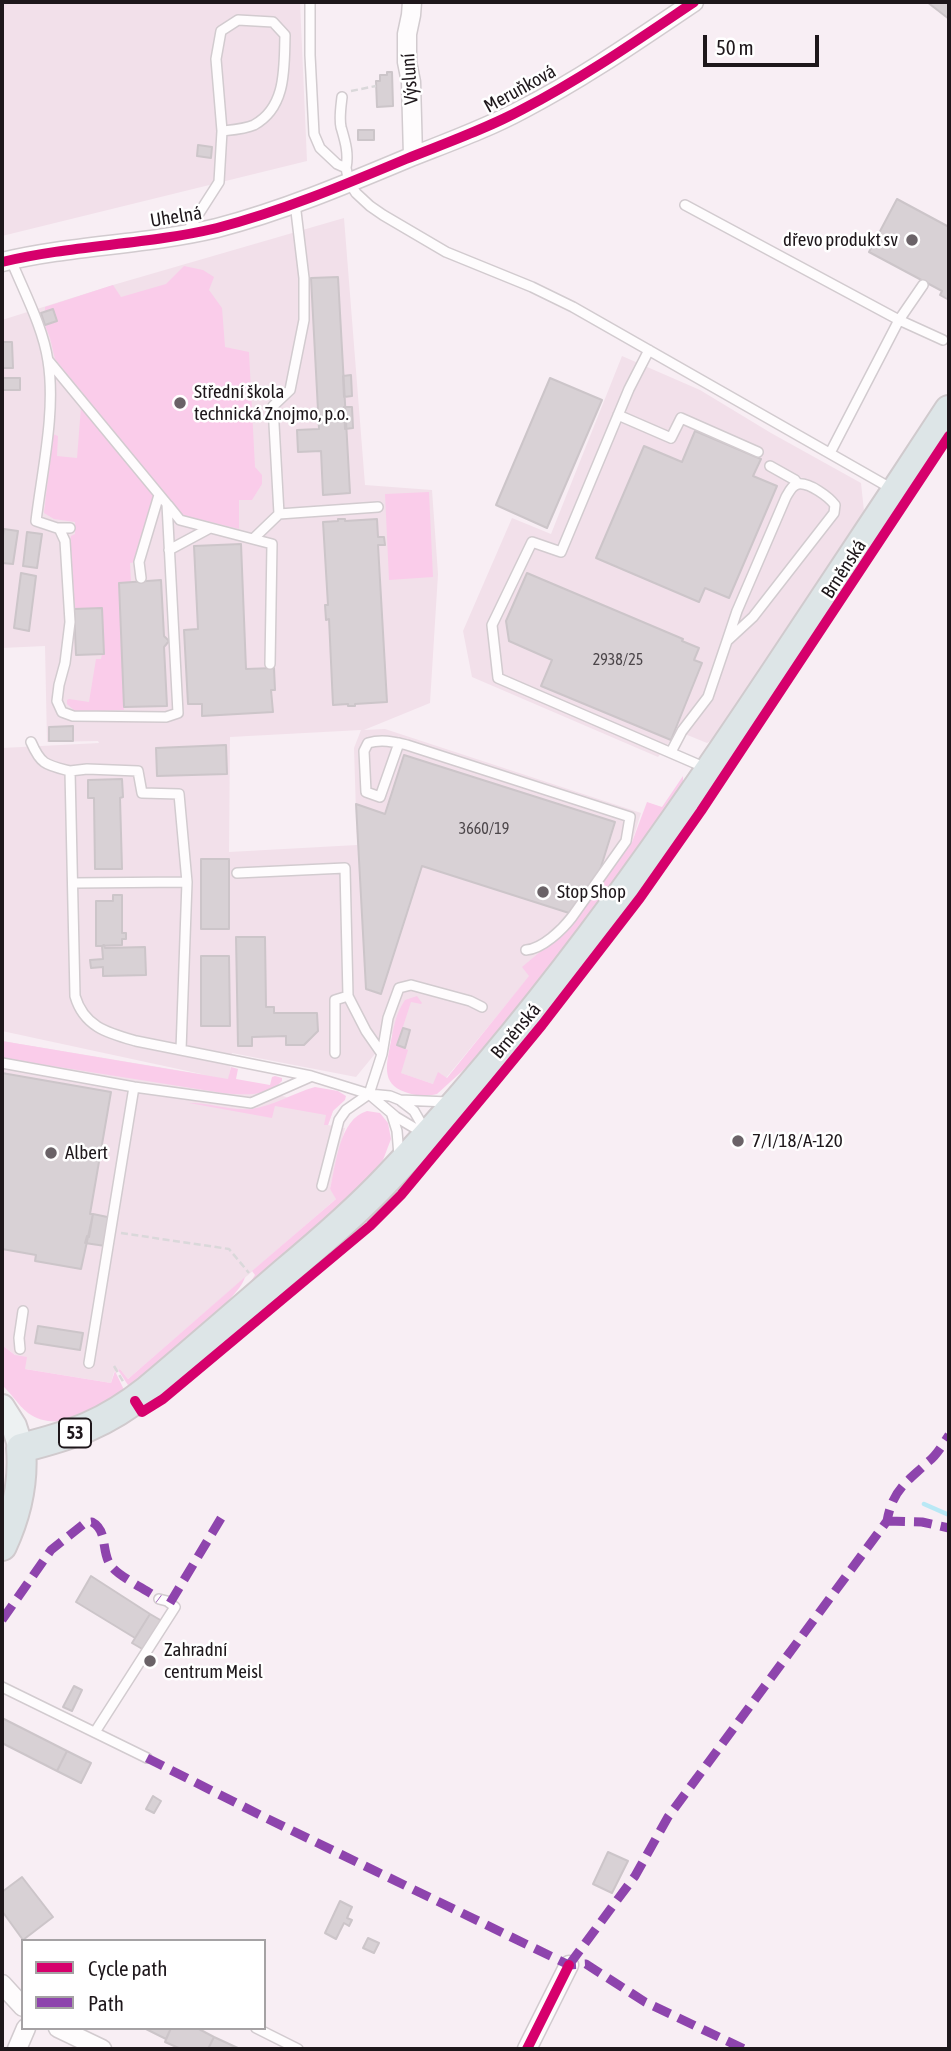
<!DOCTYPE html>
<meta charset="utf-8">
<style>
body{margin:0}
#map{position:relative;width:951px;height:2051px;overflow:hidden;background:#f8eef4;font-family:"Asap Condensed",sans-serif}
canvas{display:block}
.frame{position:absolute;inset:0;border:4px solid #1e171b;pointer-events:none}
.legend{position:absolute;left:21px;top:1939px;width:245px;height:91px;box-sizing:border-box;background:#fff;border:2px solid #a5a2a4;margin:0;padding:9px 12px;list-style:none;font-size:21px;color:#1e171b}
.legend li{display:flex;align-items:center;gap:14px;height:35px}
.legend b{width:35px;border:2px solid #a5a2a4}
.scale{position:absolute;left:703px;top:35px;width:116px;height:32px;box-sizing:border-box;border:4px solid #1e171b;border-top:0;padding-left:9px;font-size:21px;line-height:24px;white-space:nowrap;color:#1e171b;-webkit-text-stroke:5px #fff;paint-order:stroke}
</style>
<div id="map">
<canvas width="951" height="2051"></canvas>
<div class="frame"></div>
<ul class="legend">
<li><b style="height:9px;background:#d6006c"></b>Cycle path</li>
<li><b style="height:9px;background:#8e44ad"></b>Path</li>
</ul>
<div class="scale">50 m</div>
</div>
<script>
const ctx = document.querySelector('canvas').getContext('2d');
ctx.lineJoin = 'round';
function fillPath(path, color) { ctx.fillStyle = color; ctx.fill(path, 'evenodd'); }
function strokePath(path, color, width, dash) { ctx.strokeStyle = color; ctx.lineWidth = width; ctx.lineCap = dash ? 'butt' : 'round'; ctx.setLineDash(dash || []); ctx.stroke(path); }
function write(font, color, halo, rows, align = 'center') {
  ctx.font = font + ' "Asap Condensed",sans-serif'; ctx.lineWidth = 5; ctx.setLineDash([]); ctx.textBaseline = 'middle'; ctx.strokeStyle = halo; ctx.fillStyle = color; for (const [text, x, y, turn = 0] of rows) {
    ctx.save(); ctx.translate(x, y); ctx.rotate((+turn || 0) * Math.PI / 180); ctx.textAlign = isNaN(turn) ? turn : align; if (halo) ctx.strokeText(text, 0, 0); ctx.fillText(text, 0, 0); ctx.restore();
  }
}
const built = new Path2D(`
 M2,2H300L307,161L2,236Z
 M344,218L365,485L432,490L438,574L430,703L364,730L385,729L641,813L632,842L571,926L446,1078L433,1084L400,1073L392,1033L356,1077L232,1053L229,1080L333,1111L328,1125L345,1128L330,1189L337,1198L128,1379L120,1369L114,1372L111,1383L25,1369L15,1355L2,1345V1041L206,1075L2,1031V748L99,743L98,741L47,742L45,646L2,648V320L113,285ZM361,730L354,748L357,845L229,852L230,737Z
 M622,356L700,390L771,433L861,483L864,511L720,736L707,743L675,730L671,740L658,757L472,677L463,631L512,518L551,534Z`);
const green = new Path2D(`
 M184,266L203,270L214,277L209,290L222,308L225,347L249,352L255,467L262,475V484L252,500H239V529L182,515L55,359L50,338L45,325V307L113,285L121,297L166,284Z
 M81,407L155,497L136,562L130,563L131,582L119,583L124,710L82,712L75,711L67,704V700L69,699L89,702L96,659H101L102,654L104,653L102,608H73L70,540L71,536L75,534V522L54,519L44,513L53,434L58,436L57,456L77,458Z
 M429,492L433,577L389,580L385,494Z
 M683,776V796L493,1043L437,1094C426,1097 415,1096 405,1092C380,1084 387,1062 391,1041C394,1026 396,1013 405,1000L417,996L422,1003L421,1004L411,1002L397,1045L408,1050L401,1073L433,1084L438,1072L447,1078L529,976L522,967L571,926L632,842L647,802L662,807Z
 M2,1041L228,1079L231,1067L238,1069L236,1079L270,1085L272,1077L275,1076L282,1078V1081C267,1097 244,1095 223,1093L2,1058Z
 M315,1087L338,1091L346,1096L345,1100L333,1111L328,1125H324L326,1115L275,1106L272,1118L189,1103C208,1102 230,1111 250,1109C272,1107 293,1093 315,1087Z
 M367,1111L380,1113L388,1123L391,1139L383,1160L353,1195L236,1304L255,1275L252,1271L336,1199L330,1189C336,1165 339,1119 367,1111Z
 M245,1277C239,1301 155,1364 132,1384L128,1385L118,1370L120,1369L128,1379Z
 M2,1345L15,1355L27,1357L25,1369L111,1383L115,1371L126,1394C102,1411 56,1434 28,1413C18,1405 11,1393 2,1385Z`);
const stream = new Path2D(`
 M924,1504L949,1515`);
const building = new Path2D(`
 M927,2H949V19Z
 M387,72H392L393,106L377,107L376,81H380V75H387Z
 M358,130H374V140H358Z
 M198,145L212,147L211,158L197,156Z
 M897,199L949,227V300L940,295L942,291L869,252Z
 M338,277L350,493L323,495L321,451L298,452L297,430L319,429L311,278Z
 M53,309L57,321L45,325L41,313Z
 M2,342H12L13,368H2Z
 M351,375L352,396L344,397L343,376Z
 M2,378H20V390H2Z
 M550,378L602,400L547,528L496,505Z
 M344,407H352L353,428L345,429Z
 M695,431L761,459L753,476L777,486L729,598L705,588L699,602L596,558L644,446L682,462Z
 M338,519H345V521L377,519L378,537H384L385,545H378L387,702L355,704V706H348V704L333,705L329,619L326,620L325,605H328L323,522L338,521Z
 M4,529L18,531L13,564L2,563V542Z
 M27,532L42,534L37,568L23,566Z
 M241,544L246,669L274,668L275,690H271L273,712L202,716V704H188L184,630L198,629L194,546Z
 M21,573L36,576L29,631L14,628Z
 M527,573L683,639L682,641L699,648L694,660L702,663L671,740L541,686L552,660L509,641L506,621Z
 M161,580L164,636L169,641L164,647L167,706L124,707L119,583Z
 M102,608L104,654L76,655L74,609Z
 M73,726V741H49V727Z
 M226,745L227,774L157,776L156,748Z
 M404,755L615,822L600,870L569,913L422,866L381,994L366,989L356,804L385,814Z
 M122,779L123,797L120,798L122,869H95L94,798H88V780Z
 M201,859H229V929H201Z
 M113,895H122V933H126V939H122V945L96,946V901H113Z
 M236,937H265L266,1007H274V1013H317L318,1031L304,1045H286V1036L252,1037V1046H238Z
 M104,945L105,948L145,947L146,975L103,976V967L91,968L90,960L103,959L102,946Z
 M201,956H229L230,1026H201Z
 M403,1028L410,1030L405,1048L397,1045Z
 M2,1073L111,1092L90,1214H93L81,1269L35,1261L36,1255L2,1249Z
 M93,1214L117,1219L112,1247L85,1243L87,1236L89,1237Z
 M38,1326L83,1333L80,1350L35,1343Z
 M91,1576L150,1614L135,1638L76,1602Z
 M150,1614L162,1621L144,1650L132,1643Z
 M74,1686L82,1690L72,1711L63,1707Z
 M2,1718L67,1751L57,1771L2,1743Z
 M67,1751L91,1763L81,1783L57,1771Z
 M153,1796L161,1801L154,1813L146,1809Z
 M608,1852L628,1861L612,1893L593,1884Z
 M22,1877L53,1917L23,1940L2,1911V1892Z
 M340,1901L352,1907L347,1918L352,1920L349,1926L344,1923L336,1939L325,1933Z
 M368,1938L379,1943L374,1953L363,1948Z
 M144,2028H171L166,2039Z
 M171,2028H197L214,2037L208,2049H181L165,2042Z
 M214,2037L240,2049H208Z`);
const path = new Path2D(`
 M351,91L376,86
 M121,1233L229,1249L249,1273
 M114,1366L124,1383`);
const lane = new Path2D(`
 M310,2V55L314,134L320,148L337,164L346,168L349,182L356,193L370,206L383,215L446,252L532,287L573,307L894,490
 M238,20L273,22L285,35C284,67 287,107 254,125C245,129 231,130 222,131L216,59L221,31Z
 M342,97C341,106 339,118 341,127C345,141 349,153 346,168
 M685,205L899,320L943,340
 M187,232L219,182L222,131
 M11,260C24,292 43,327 48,361C56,411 42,471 36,521L57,528H70
 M649,350L629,389L561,552L532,542L492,625L498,678L706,768
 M48,360L167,504L178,713L166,717L73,716L62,712L57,701L59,685L65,663L70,622L65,541L59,528
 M618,415L671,438L681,418L758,452
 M830,453L899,320L923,285
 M770,466L795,480L798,484
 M168,505L180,520L272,544L270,664
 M279,514L273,406L290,390L304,320V278L295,203
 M253,539L279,514L378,507
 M169,550L210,528
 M141,578L139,562L159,495
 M31,742C41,765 46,765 70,771L75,996C84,1027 108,1033 136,1041L311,1076L369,1094L390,1096L400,1100L448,1102
 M399,743L380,797L366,792L364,751L368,743C382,739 394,742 407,745L630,817L626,841L572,917C562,930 542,949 526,950
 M671,752L682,731L708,697L727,641L753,617L834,513L835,505C829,497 809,482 798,484C792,485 789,492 786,497L737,611L727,641
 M70,771L87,769L138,771L142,793L179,794L187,882
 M237,873L345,868L348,996L366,1031L382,1054
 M74,883L187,882L181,1050
 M335,1053V1000L348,996
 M2,1063L134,1087L251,1103L310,1077
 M369,1094L396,1117L423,1133
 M401,1101L414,1111L425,1130
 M392,1115L397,1131L399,1156
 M322,1186L339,1120L346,1110L369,1094L382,1054L388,1018L399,988L411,985L470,1001L482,1007
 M20,1349L19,1338L23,1311
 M89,1363L134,1087
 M2,1687L147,1758
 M95,1732L175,1607L167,1601L159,1599
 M256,2028L298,2049`);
const street = new Path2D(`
 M412,2L411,15L407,34V62L411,82L413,156
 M2,262C72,245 146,245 217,228C282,211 344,185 406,159C446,143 486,129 523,109C583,78 639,39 694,2
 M2,1984L23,2007
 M58,2028L102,2049
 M17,2049L26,2028
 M527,2049L569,1965`);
const secondary = new Path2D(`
 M2,1407L14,1426L21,1448`);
const primary = new Path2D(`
 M2,1546C17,1514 24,1483 21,1448C73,1435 105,1424 148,1390C194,1351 239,1312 284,1273C320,1243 356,1212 388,1178C534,1025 656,852 773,676C832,587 891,499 949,410`);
const quiet = new Path2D(`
 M887,1521L922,1522L949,1528
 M170,1603L223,1515
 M2,1620L51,1550L85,1523L92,1522C109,1531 100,1553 112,1567C120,1577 147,1590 159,1599
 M147,1758L264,1817L569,1965L586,1964L645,2002L744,2049
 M569,1965L635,1876L668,1817L887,1521C893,1489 906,1483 928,1462C937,1455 943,1444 949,1435`);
const cycleway = new Path2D(`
 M2,262C72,245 146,245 217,228C282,211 344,185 406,159C446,143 486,129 523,109C583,78 639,39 694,2
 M135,1401L142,1412L163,1399L370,1226L401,1195L491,1087L542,1025L640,898L701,811L949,436
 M527,2049L569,1965`);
const markers = [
 [912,240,7,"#6a6267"],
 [180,403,7,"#6a6267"],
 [543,892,7,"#6a6267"],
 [738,1141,7,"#6a6267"],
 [51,1153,7,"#6a6267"],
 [150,1661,7,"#6a6267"]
];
const numberNames = [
 ["2938/25",618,660],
 ["3660/19",484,829]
];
const shields = [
 [75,1433,32]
];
const shieldNames = [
 ["53",75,1433]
];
const streetNames = [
 ["Výsluní",410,79,-94],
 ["Meruňková",520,89,-29],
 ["Uhelná",176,217,-9],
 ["Brněnská",844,569,-57],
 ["Brněnská",516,1031,-50]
];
const poiNames = [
 ["dřevo produkt sv",898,240,"right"],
 ["Střední škola",194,392],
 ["technická Znojmo, p.o.",194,414],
 ["Stop Shop",557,892],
 ["7/I/18/A-120",752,1141],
 ["Albert",65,1153],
 ["Zahradní",164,1650],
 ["centrum Meisl",164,1672]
];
fillPath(built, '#f2e0ea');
fillPath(green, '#faccea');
strokePath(stream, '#b9e8f5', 4.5);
fillPath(building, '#d8d1d5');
strokePath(building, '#ccc5c9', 2);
strokePath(lane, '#d2cbcf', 12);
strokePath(street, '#d2cbcf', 21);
strokePath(secondary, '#d2cbcf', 28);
strokePath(primary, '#d0cacd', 32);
strokePath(path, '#dad8da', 2.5, [7, 3.5]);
strokePath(lane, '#fefcfd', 9);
strokePath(street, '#fefcfd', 18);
strokePath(secondary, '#edf1f2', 24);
strokePath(primary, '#dde5e7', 28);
strokePath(quiet, '#8e44ad', 9, [18, 9]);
strokePath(cycleway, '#d6006c', 10);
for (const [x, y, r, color] of markers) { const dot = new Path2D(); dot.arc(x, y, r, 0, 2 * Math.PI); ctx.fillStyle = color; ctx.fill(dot); strokePath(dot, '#fff', 2.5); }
write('16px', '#4c464a', null, numberNames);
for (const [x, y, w] of shields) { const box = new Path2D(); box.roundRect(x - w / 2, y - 14.5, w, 29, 5); ctx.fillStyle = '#fff'; ctx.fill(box); strokePath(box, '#1e171b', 2); }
write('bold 18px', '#1e171b', null, shieldNames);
write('19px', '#1e171b', '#fff', streetNames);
write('19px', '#1e171b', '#fff', poiNames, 'left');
</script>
